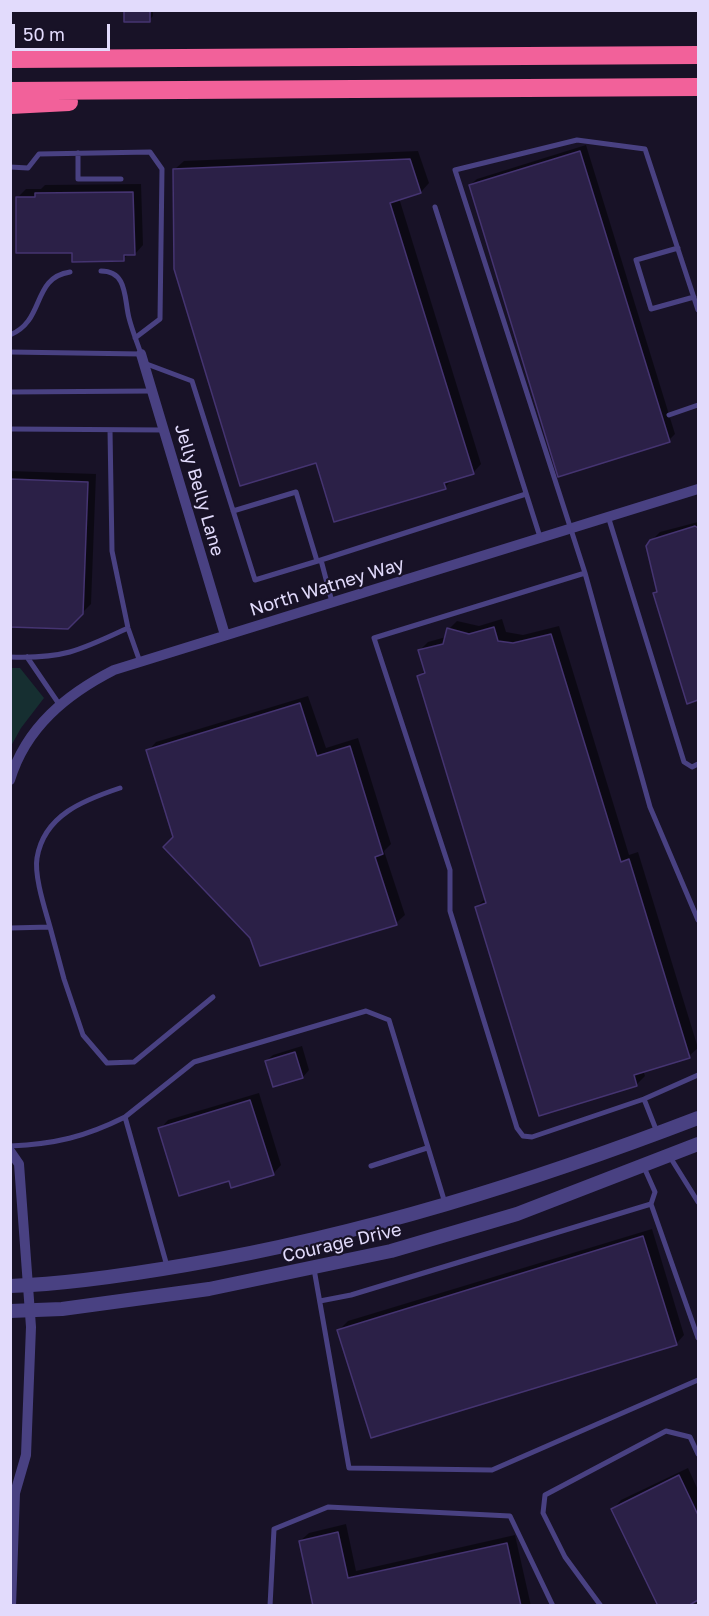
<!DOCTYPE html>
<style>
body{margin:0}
#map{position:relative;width:709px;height:1616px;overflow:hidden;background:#181227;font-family:"Golos Text",sans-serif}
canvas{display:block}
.frame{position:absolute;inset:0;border:12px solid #e2dbfc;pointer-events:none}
.scale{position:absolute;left:12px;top:24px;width:98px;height:27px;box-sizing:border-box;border:3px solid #e2dbfc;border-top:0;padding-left:8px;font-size:18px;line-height:21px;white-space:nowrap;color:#e2dbfc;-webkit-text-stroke:4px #181227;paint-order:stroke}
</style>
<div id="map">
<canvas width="709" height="1616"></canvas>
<div class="frame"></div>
<div class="scale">50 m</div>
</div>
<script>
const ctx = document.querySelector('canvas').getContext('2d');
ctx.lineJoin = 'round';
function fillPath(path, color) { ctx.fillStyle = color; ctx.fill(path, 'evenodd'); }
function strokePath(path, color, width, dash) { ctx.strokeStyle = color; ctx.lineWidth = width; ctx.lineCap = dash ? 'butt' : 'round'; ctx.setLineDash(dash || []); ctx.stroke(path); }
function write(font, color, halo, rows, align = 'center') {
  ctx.font = font + ' "Golos Text",sans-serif'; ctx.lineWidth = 4.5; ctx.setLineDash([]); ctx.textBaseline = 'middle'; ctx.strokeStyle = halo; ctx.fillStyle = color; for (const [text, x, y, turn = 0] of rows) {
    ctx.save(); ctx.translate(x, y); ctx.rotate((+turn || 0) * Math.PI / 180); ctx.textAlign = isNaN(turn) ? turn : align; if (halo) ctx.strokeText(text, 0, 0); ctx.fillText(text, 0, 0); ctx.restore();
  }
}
const green = new Path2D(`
 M11,668H20L44,698L21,728L11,746Z`);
const shadow = new Path2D(`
 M126,10H153V16L149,20Z
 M586,145L675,434L669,440L470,185L477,179Z
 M418,151L429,183L421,192L399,198L481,464L473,473L453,479L445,487L317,461L175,169L184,161Z
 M141,184L143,245L135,254H129L123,259L74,251L17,198L26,189H41L45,185Z
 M10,471L96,474L91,604L68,627L10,625Z
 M698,522V699L688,702L655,593L658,590L651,541L660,532Z
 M502,619L506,632L523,635L559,626L629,855L638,852L698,1048L689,1056L643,1070L645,1076L636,1085L476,907L485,899L419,676L425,670L419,651L428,642L446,637L449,629L457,621L479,626Z
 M308,696L326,748L358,738L391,844L384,851L405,915L396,923L252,937L175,837L148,751L156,742Z
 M302,1046L309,1070L303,1077L274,1086L266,1061L273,1055Z
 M259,1093L281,1165L273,1174L230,1179L160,1129L168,1120Z
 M652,1229L684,1335L676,1344L339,1330L348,1321Z
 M688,1468L698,1490V1599L685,1606L613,1509L621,1500Z
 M346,1524L356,1571L515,1535L531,1606H315L300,1541L309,1533Z`);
const building = new Path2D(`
 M124,10H150V22H124Z
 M580,151L670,442L558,477L469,185Z
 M410,159L421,193L390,203L474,474L444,483L446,489L334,522L316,463L240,486L174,269L173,169Z
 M133,192L135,255H124V261L72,262V253H16V197H35V193Z
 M10,479L88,482L83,614L68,629L10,627Z
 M695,526L698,528V700L687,704L653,593L657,592L646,546L650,540Z
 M494,627L498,641L513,643L551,634L621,862L629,859L690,1058L634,1075L637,1086L539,1116L475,907L486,903L417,676L425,673L418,650L443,644L447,628L469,634Z
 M300,703L317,756L350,746L383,854L375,857L397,925L260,966L250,938L163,847L173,837L146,750Z
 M295,1052L303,1078L273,1087L265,1061Z
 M250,1100L274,1175L231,1188L229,1181L179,1196L158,1128Z
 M643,1236L677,1345L371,1438L337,1330Z
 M679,1475L698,1515V1600L688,1606H658L611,1509Z
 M338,1532L348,1578L507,1543L521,1606H313L299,1541Z`);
const service = new Path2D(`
 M78,153V179H121
 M10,167L28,168L39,154L150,152L162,169L160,319L135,338
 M435,207L540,537
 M678,248L636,260L651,309L694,297
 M698,310L645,149L577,140L455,170L585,573L650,807L698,920
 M10,335C46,320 31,278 70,272
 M10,352L141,354C137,342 132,330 129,318C124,299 128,271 101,271
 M144,363L192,381L255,580L321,560
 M10,392L152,391
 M669,415L698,405
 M10,429L164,430
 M110,430L112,551L128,628L140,662
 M233,511L296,492L317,561
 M608,516L684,762L692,767L698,764
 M585,573L374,638L450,870V911L517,1128L523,1136L532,1137L644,1099L698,1075
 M332,602L321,560L526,494
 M10,657C64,659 81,650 128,628
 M27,657L59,704
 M50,927C45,909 34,876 37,858C44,815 84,800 120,788
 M10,928L50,927L64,979L83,1035L107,1063L134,1062L213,997
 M644,1099L657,1132
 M10,1146C55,1144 85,1137 125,1117
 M670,1157L698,1202
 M643,1165L655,1192L651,1204L698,1338
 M371,1166L427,1148
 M167,1266L125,1117L194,1062L366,1011L389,1020L445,1203
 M314,1269L349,1468L492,1470L698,1380
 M320,1301L351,1295L651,1204
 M270,1606L274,1529L328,1507L510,1516L553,1606
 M601,1606L565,1557L543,1513L545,1495L666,1431L690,1437L698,1454`);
const minor = new Path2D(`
 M141,354L225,635
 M10,780C26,727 67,694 114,670L698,489
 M10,1151L19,1164L31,1327L26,1455L15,1493L11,1606`);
const tertiary = new Path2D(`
 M10,1286C69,1284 128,1275 186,1265C363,1235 531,1182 698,1118
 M10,1311L62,1309L209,1289L391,1251L517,1214L698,1144`);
const motorway = new Path2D(`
 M10,59L698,55
 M10,91L698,87
 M10,105L69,102`);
const streetNames = [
 ["Jelly Belly Lane",199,490,74],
 ["North Watney Way",327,587,-17],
 ["Courage Drive",342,1243,-13]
];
fillPath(green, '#162f31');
fillPath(shadow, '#0007');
fillPath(building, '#2b2047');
strokePath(building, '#453471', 1.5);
strokePath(service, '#494182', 5);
strokePath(minor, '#494182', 10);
strokePath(tertiary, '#494182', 14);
strokePath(motorway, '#f2619a', 18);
write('18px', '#e2dbfc', '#181227', streetNames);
</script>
